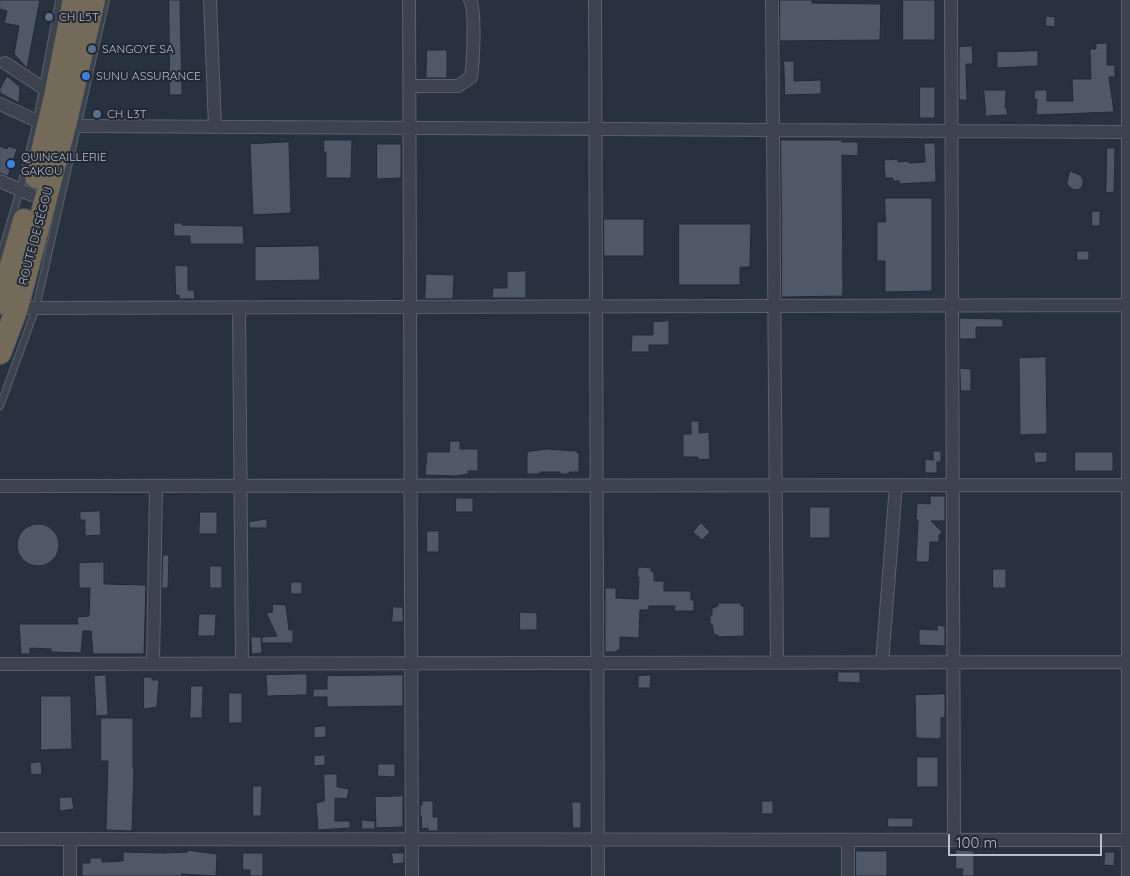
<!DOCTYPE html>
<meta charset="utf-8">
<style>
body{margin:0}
#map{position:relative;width:1130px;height:876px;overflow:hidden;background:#28313e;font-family:Quicksand,sans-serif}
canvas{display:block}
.scale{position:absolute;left:948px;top:834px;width:154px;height:22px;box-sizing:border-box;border:2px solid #b8bec9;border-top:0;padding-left:6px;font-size:15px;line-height:18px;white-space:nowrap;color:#b8bec9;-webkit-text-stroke:4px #212834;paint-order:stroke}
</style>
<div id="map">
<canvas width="1130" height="876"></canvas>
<div class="scale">100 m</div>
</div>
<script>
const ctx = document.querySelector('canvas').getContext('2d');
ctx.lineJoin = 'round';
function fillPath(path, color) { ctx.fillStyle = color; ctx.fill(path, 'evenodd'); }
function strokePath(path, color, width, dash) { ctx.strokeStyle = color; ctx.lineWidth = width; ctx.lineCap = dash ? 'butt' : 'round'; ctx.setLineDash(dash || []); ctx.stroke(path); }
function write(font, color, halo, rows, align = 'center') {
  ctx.font = font + ' Quicksand,sans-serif'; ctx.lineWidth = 4; ctx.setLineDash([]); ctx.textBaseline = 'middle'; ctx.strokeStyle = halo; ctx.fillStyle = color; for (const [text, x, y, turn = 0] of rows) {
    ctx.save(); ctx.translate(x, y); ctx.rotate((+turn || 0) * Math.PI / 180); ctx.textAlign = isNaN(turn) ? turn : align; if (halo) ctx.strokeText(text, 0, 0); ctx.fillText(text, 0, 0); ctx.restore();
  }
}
const building = new Path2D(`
 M0,0H40L27,68L14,54L19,26L4,23L7,11L0,9Z
 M169,0H180L182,95H170Z
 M780,0H812V3L881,4L880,40L780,41Z
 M903,0H935V40H903Z
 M1046,16L1055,17V27L1046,26Z
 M1107,43V65H1115V77H1109L1114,112L1036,115L1037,99H1034L1035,90H1047V101H1073L1072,79H1091L1090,49H1096V44Z
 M972,46L973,64H966L967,100H959V47Z
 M427,50H447V78H426Z
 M1038,51V66L997,68V52Z
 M784,61H794V81L821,80V94L785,95Z
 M7,76L20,87L19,103L0,93V89Z
 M920,87H935V118H920Z
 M984,90H1006L1005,108H1007V115L986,116Z
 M324,140H352L351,178H326V152H324Z
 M781,140H842V142H858V156L842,155L843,296L782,297Z
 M289,142L291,213L253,215L250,144Z
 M924,143H935L936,182L899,184V181H893V178H885L884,160L898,159V162L909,161V163L925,162Z
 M377,144H401V178L377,179Z
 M0,146L7,149L8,146L17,149L8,176L0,173Z
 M1107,148H1115L1114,192L1106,193Z
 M1070,171L1080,175L1083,179V185L1080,189L1074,190L1068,186L1067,183Z
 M885,198H932V291L885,292V261H877V222H885Z
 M1092,211H1100V226H1092Z
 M604,219H644V256H604Z
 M174,223H182V225L243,226L244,244H190V236H174Z
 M679,224H751L750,267H740V285H679Z
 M319,246L320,280L255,281V247Z
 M1077,251H1089V260H1077Z
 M175,265L188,266V290H194L195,299H179V295H176Z
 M526,271V298H492L493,288H507V272Z
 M426,274L454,275L453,299H425Z
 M960,318L1003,319V327H976V339H960Z
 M669,321V345H649V352H631L632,335H653V322Z
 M1046,357L1047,434L1020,435L1019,358Z
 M960,368L971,369V391H961Z
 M691,421H699V433L709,432L710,459L698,460V457H683V434H691Z
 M450,441H460V449H478V471H468V474L456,476L425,475L427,452H449Z
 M547,449L577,451V453H579V472H569V474H560V472H540V474H527V452Z
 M933,451H941V462H937V473H925V459L933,460Z
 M1034,452H1047V462L1035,463Z
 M1075,452H1113V471H1075Z
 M930,496H945V521H931L942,532L939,535V542H930L929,562H916L918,520H916L917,503L930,504Z
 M456,498H473V512H456Z
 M810,507H830V538H810Z
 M100,511L101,535L85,536V520H80V512Z
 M200,512H217V534H199Z
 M267,519V528H249V522Z
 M701,523L710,532L702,540L693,532Z
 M17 545a21 21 0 1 1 42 0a21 21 0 1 1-42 0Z
 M427,531H439V552H427Z
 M163,555H169L168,588H162Z
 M104,562V584L146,585L144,654H93L91,631H83L81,653L51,652V649L30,648V654H21L19,624H78L77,617L89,616L90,588H79V563Z
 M210,566H222V588H210Z
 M640,567L651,568V571L654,572V581H664V591H691V600H694V611H674L675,606H649L648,610H640L639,638L620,637V650H617V652H605V588H616V598L638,599L639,577H637L638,569Z
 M993,569H1006V588H993Z
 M291,582H302V594H291Z
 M718,603H741V606H744V636L718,637V635H714L712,624H710V615H712V608L718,606Z
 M273,604L286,605L289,630H293V643H262V637L277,636L266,613L272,612Z
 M393,607H403V622H392Z
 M520,612L537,613V630H520Z
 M199,614H216L215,636H198Z
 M937,625L945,626V646L919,645V629L937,630Z
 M251,637H261L262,653L252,654Z
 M838,672H860V683L838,682Z
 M307,674V695L267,696L266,675Z
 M106,675L108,715L96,716L94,676Z
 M403,675V706L327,707V697H313V689H327V676Z
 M651,675L650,688H638V676Z
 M144,677H152V680H159L157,707L144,709Z
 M191,686H203L202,718H190Z
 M229,693H242V723H229Z
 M945,694V717L941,718V737L938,739L916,738L915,695Z
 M41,696H71L72,749L41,750Z
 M101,718H133V768H134L132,831L106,830L108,761H101Z
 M326,726V737L314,738V727Z
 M325,755V765L314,766V756Z
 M917,757H938V787H917Z
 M41,762L42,774L31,775L30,763Z
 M378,764H395V777L378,776Z
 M324,774H337V787L349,789L347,799L335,798V821H350V828L318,830L316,803L324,801Z
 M253,786H262L261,816H253Z
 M403,796V827L376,828L375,797Z
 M72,797L74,809L60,811L59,798Z
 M422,801H433V817H438V831H428V828L422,829L421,816H420V805H422Z
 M762,801H773V814H762Z
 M572,802H581V828H573Z
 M888,818H913V827H888Z
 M362,820L375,821V829H362Z
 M187,850L217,854L216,876L181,874L182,876H82V863H90V858H102V862L123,861V852L164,853L187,852Z
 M956,850L974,851V876H962L963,869H956Z
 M856,851H887V876H856Z
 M1105,852H1115L1114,866L1104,865Z
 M243,853H263V876H250V870H243Z
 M392,853H404V863L393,864Z`);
const lane = new Path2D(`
 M0,258L20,190L37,121L59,0
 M0,406L36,308L106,0`);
const street = new Path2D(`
 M210,0L215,127
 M409,0L412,876
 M595,0L598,876
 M772,0L777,663
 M951,0L954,840
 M1128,0V876
 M5,63L55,96
 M410,86H458L471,77C473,64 476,10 470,0
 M0,104L48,126
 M77,126L1130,132
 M0,181L32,195
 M17,308L1130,305
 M239,308L242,664
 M0,486L1130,485
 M882,663L896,485
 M0,664L1130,662
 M153,664L156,486
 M0,839L1130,840
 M70,839V876
 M848,876V840`);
const highway = new Path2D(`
 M36,177L55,96L74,0
 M0,303L24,220
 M0,353L17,308L65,126L94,0`);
const markers = [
 [49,17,5,"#5c6f8a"],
 [92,49,5,"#5c6f8a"],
 [86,76,5,"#3f7fe0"],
 [97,114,5,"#5c6f8a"],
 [11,164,5,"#3f7fe0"]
];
const poiNames = [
 ["CH L5T",59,17],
 ["SANGOYE SA",102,49],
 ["SUNU ASSURANCE",96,76],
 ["CH L3T",107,114],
 ["QUINCAILLERIE",21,157],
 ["GAKOU",21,171]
];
const streetNames = [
 ["ROUTE DE SÉGOU",36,236,-75]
];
fillPath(building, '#4e5867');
strokePath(building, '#232a36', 1);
strokePath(lane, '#5a616c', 8);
strokePath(street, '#5a616c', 14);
strokePath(highway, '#474e59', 24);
strokePath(lane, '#3c434e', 6);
strokePath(street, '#3c434e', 12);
strokePath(highway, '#746a5a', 22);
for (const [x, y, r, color] of markers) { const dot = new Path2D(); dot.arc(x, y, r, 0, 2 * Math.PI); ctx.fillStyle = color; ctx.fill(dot); strokePath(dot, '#212834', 2); }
write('12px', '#b8bec9', '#212834', poiNames, 'left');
write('12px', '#b8bec9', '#212834', streetNames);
</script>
